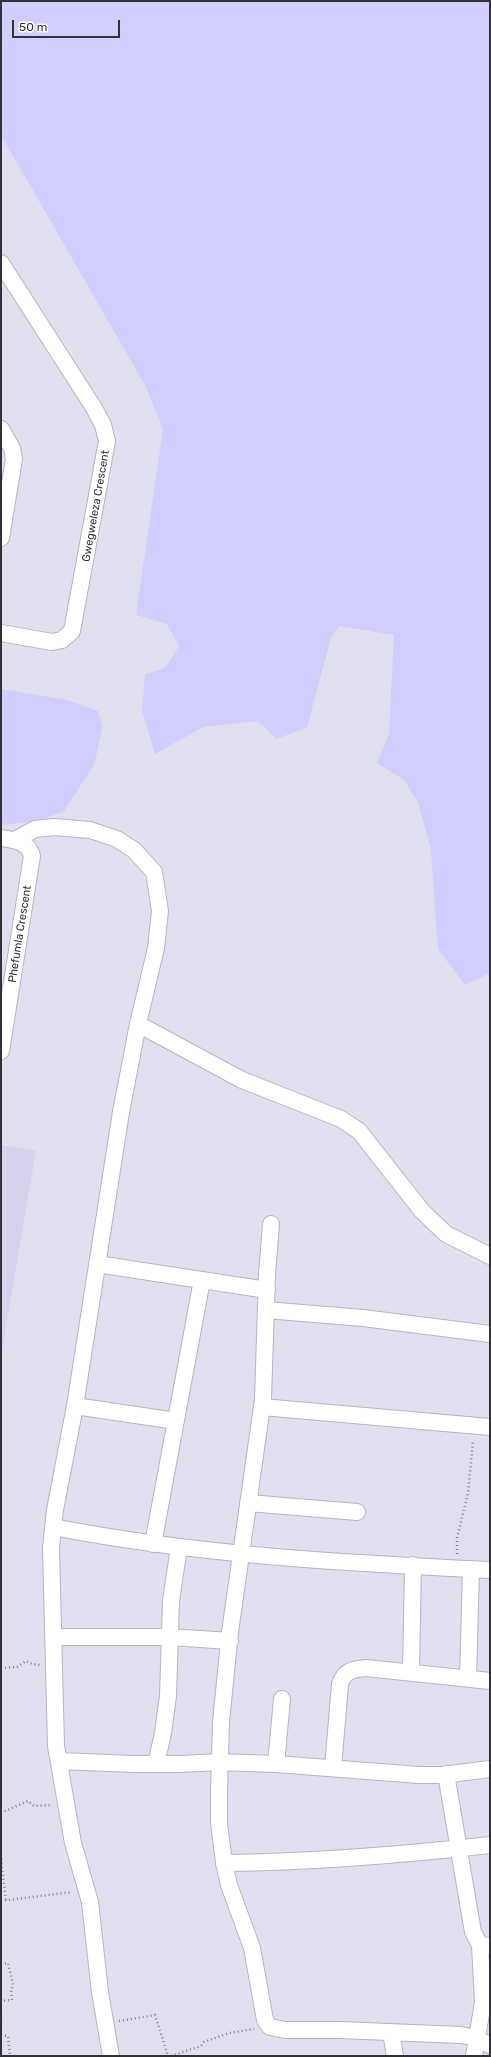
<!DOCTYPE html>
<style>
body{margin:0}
#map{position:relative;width:491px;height:2057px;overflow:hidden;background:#e0e0f0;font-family:Rubik,sans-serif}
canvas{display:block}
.frame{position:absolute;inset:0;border:2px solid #313137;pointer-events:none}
.scale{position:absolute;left:12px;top:20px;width:108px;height:18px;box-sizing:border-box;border:2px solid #313137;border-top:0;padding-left:5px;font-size:12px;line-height:14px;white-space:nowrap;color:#313137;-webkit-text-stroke:3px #fff;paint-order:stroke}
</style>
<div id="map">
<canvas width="491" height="2057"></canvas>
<div class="frame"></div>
<div class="scale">50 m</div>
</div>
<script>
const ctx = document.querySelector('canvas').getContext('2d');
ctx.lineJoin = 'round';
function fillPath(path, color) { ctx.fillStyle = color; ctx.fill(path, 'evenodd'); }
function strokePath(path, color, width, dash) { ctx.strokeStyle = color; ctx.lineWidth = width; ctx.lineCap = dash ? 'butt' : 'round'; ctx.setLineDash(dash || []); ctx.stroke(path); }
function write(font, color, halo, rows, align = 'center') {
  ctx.font = font + ' Rubik,sans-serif'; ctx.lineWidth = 3; ctx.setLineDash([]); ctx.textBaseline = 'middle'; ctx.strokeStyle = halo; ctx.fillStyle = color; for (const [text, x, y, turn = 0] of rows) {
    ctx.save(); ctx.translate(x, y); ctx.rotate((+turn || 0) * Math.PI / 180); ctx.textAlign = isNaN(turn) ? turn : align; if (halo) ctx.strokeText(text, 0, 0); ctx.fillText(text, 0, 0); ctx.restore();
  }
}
const built = new Path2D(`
 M1,1145L36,1151L1,1356Z`);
const green = new Path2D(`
 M1,1H490V975L488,974L465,985L438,949L431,850L418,802L404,780L377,763L389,734L394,635L339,626L331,638L307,727L277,739L258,721L203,727L155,754L142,710L145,675L166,667L179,646L167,624L136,615L163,429L145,385L1,135Z
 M1,689L67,700L98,711L102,727L95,763L64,811L39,821L1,825Z`);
const path = new Path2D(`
 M457,1554V1538L468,1493L473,1441
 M1,1668L17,1667L26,1661L32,1664L40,1665
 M1,1813L28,1801L34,1806L52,1805
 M1,1859L6,1900
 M1,1901L72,1892
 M1,1964L8,1963L13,1985L11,1990L12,2000L1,2001
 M1,2019V2026
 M119,2021L155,2015L168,2056
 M1,2035L8,2036L10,2056
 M171,2056L201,2046L204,2042L229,2033L254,2029`);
const street = new Path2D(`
 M1,263L94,408L103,425L107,441L72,631L62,640L52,642L1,633
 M1,429L12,448L14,459L1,538
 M1,838C15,840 28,841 32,856L1,1051
 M15,840L35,829L54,827L90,830L117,839L134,850L154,872L160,911L156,948L138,1024L121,1112L75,1406L55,1510L51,1548L56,1746L73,1843L90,1902L100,1992L111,2056
 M138,1024L242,1080L341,1119L359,1131L422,1211L446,1234L490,1256
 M271,1224L267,1274L263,1399L230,1632L221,1722L219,1791V1823L224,1863L229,1885L252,1948L265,2020L270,2027L285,2030H340L461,2035L472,2037L490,2045
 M97,1264L267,1290
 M266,1310L363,1318L490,1334
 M75,1406L176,1421
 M262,1407L490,1427
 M248,1503L357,1512
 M53,1527C197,1555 344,1563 490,1570
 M153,1544L202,1280
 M54,1637H170L230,1641
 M411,1672L413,1565
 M468,1679L471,1569
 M59,1761L134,1764H181L219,1762L276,1764L419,1775H442L490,1769
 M156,1764L163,1733L168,1696L171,1601L179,1547
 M276,1764L282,1699
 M333,1768L340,1684C344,1671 353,1669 366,1668L490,1681
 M446,1774L473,1932L480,1945L490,1946
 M224,1863C314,1862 401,1855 490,1845
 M391,2032L395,2056
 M474,2056L483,2002L480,1945`);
const streetNames = [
 ["Gwegweleza Crescent",96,506,-80],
 ["Phefumla Crescent",20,934,-81]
];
fillPath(built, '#d5d4ec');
fillPath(green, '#d1cefd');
strokePath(street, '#b5b4c4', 18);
strokePath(path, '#82828d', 2.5, [1, 3]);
strokePath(street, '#fff', 16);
write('11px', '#313137', '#fff', streetNames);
</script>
